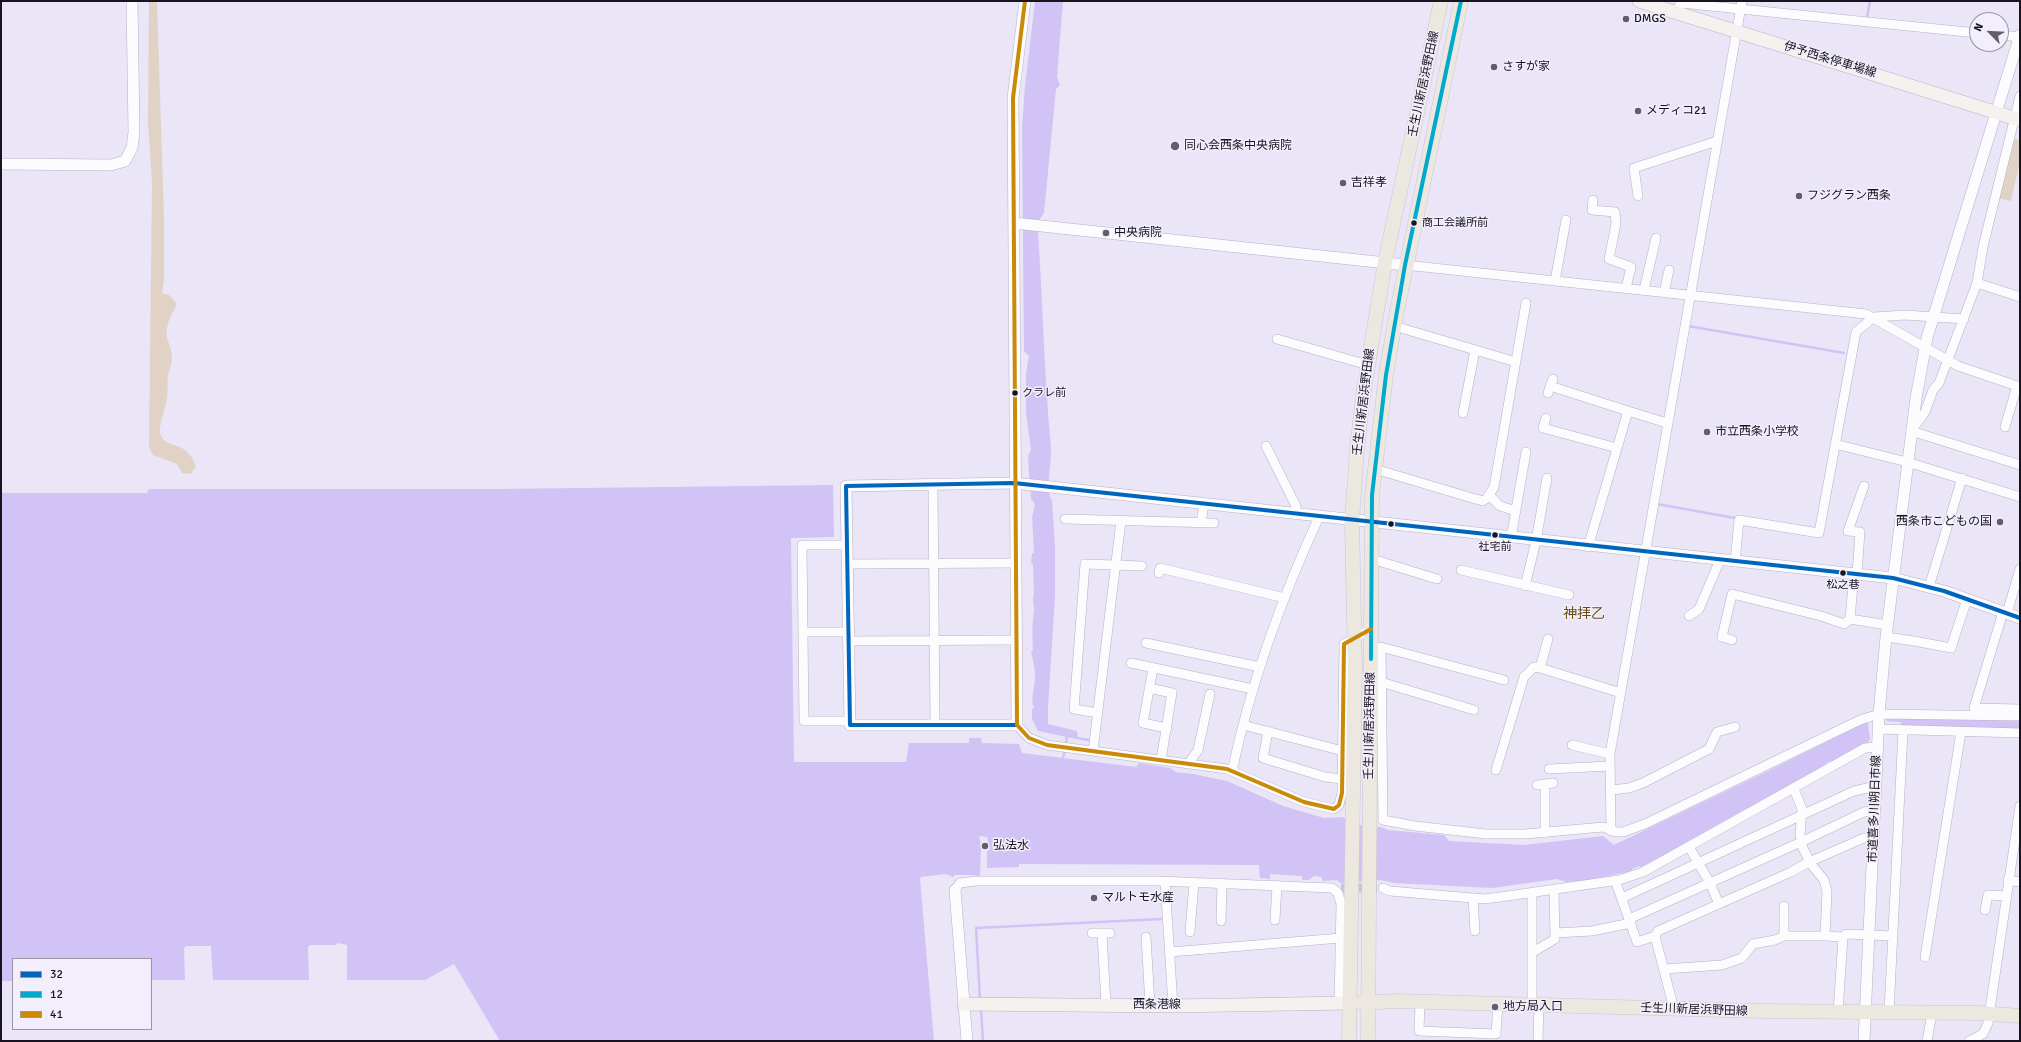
<!DOCTYPE html>
<meta charset="utf-8">
<style>
body{margin:0}
#map{position:relative;width:2021px;height:1042px;overflow:hidden;background:#eae5f7;font-family:Signika,sans-serif}
canvas{display:block}
.frame{position:absolute;inset:0;border:2px solid #17141f;pointer-events:none}
.legend{position:absolute;left:12px;top:958px;width:140px;height:72px;box-sizing:border-box;background:#f2eefc;border:1px solid #9a97a4;margin:0;padding:5px 7px;list-style:none;font-size:12px;color:#17141f}
.legend li{display:flex;align-items:center;gap:8px;height:20px}
.legend b{width:20px;border:1px solid #9a97a4}
.north{position:absolute;left:1969px;top:12px;width:40px;height:40px;box-sizing:border-box;background:#f2eefc;border:1px solid #9a97a4;border-radius:50%;rotate:294deg;font-size:11px;font-weight:700;line-height:16px;text-align:center;color:#17141f}
.north::after{content:'';display:block;margin:auto;width:14px;height:18px;background:#615d6b;clip-path:polygon(50% 0,100% 100%,50% 72%,0 100%)}
</style>
<div id="map">
<canvas width="2021" height="1042"></canvas>
<div class="frame"></div>
<ul class="legend">
<li><b style="height:5px;background:#0065bd"></b>32</li>
<li><b style="height:5px;background:#00a9ce"></b>12</li>
<li><b style="height:5px;background:#ca8906"></b>41</li>
</ul>
<div class="north">N</div>
</div>
<script>
const ctx = document.querySelector('canvas').getContext('2d');
ctx.lineJoin = 'round';
function fillPath(path, color) { ctx.fillStyle = color; ctx.fill(path, 'evenodd'); }
function strokePath(path, color, width, dash) { ctx.strokeStyle = color; ctx.lineWidth = width; ctx.lineCap = dash ? 'butt' : 'round'; ctx.setLineDash(dash || []); ctx.stroke(path); }
function write(font, color, halo, rows, align = 'center') {
  ctx.font = font + ' Signika,"Noto Sans JP",sans-serif'; ctx.lineWidth = 3; ctx.setLineDash([]); ctx.textBaseline = 'middle'; ctx.strokeStyle = halo; ctx.fillStyle = color; for (const [text, x, y, turn = 0] of rows) {
    ctx.save(); ctx.translate(x, y); ctx.rotate((+turn || 0) * Math.PI / 180); ctx.textAlign = isNaN(turn) ? turn : align; if (halo) ctx.strokeText(text, 0, 0); ctx.fillText(text, 0, 0); ctx.restore();
  }
}
const green = new Path2D(`
 M149,1H157L164,219V279L162,293L169,295L177,304C172,314 163,329 168,341C170,347 172,351 172,358C172,364 169,370 168,376C167,383 168,390 167,398C166,408 157,428 161,436C168,450 186,439 196,466L191,474L182,473L177,464L153,455L149,447L152,182L148,124Z
 M2011,138L2020,140V161L2011,201L1997,198Z`);
const water = new Path2D(`
 M1035,1H1063L1057,77L1060,85L1056,89L1044,213L1039,220L1038,232C1043,304 1044,375 1051,447C1052,460 1045,492 1052,500L1055,546V595L1048,707V724L1077,731L1078,737L1091,739V742L1038,731L1032,719V709L1034,708C1030,698 1035,687 1035,677C1035,667 1033,660 1031,652L1033,650C1032,637 1032,625 1034,611C1035,605 1031,600 1034,594L1033,564L1031,563L1032,553H1034L1032,517L1035,504L1031,499L1029,474L1028,456L1031,450L1026,412V373L1029,356L1024,351L1022,128L1025,86Z
 M833,485L834,537L791,538L794,762H906L909,743H969V738H981L982,743L1019,744L1022,753L1136,767L1139,763L1170,768L1176,772L1193,774L1227,781L1283,806L1324,818L1342,817L1360,825L1381,827L1388,830L1444,835L1449,841L1524,845L1603,836L1614,845L1770,770L1864,723H1868L1870,739L1868,742L1832,763L1830,761L1825,764L1826,767L1723,822L1724,824L1641,867L1639,866L1632,869V871L1575,883L1574,881L1566,882L1557,879L1492,888L1394,883L1381,880L1341,883L1337,880L1322,881V877L1314,876L1309,880H1302V876L1270,874V879L1260,878L1259,865L1019,864V867L987,868V851L990,850L987,837L979,836L981,846L980,877L974,875H955L953,877L946,874L921,877L920,879L934,1041H500L454,964L425,980H347V945L338,943L335,945H310L308,947L309,980H213L211,946H186L184,948L185,980H151V959H13V981H1V493H147L149,489H496Z
 M1901,717L2020,721V732L1901,729Z`);
const stream = new Path2D(`
 M1867,18L1870,1
 M1688,326L1844,353
 M1657,504L1735,518
 M1888,720L1904,721
 M1066,745L1067,735
 M1063,757L1065,750
 M980,1000L976,928L1161,919
 M981,1009L983,1041`);
const minorTunnel = new Path2D(`
 M1341,888H1383`);
const minor = new Path2D(`
 M1675,12L1681,3L1977,33
 M2001,35L2020,37
 M2020,96L1983,247L1977,283L1939,383L1933,390L1925,412L1911,431L2020,465
 M1638,196L1634,168L1717,141
 M1593,200L1592,210L1615,212L1616,224L1609,259L1631,267L1626,288
 M1405,265L1866,314L1958,366L2020,387
 M1555,281L1566,220
 M1977,283L2020,297
 M1644,290L1656,238
 M1664,293L1669,270
 M1394,326L1516,362
 M1277,339L1368,365
 M1550,386L1628,411
 M1548,393L1553,379
 M1463,413L1475,350
 M1546,418L1543,428L1617,448
 M2005,427L2017,386
 M1835,444L1907,462L2020,497
 M1266,446L1296,506V515
 M1375,469L1472,498L1483,501L1487,498L1494,487L1526,303
 M933,485L935,725
 M1489,495L1500,506L1516,511
 M1065,519L1214,523
 M1201,523L1204,504
 M1511,538L1526,452
 M846,545H802L804,721H849
 M1588,547L1628,411L1667,423
 M1372,559L1437,579
 M1735,562L1739,520L1819,533L1856,332L1874,317L1905,315L1964,319
 M847,564L1015,563
 M1461,570L1569,595
 M1159,573L1160,568L1285,598
 M1857,574L1860,532L1848,531L1864,486
 M1525,586L1536,541L1547,478
 M1929,587L1962,478
 M2003,612L1974,708L2020,709
 M2007,613L2020,569
 M1689,616L1699,609L1720,560
 M1850,619L1887,625
 M803,632H848
 M1886,637L1914,641L1951,648L1967,599
 M1732,640L1722,637L1732,594L1821,616L1844,624L1850,619L1854,574
 M848,641L1015,640
 M1146,643L1260,667
 M1131,663L1253,689
 M1540,668L1548,639
 M1152,674L1143,723L1167,728
 M1504,680L1381,647L1383,820L1415,826L1486,834H1525L1603,827L1616,832H1623L1645,824L1860,720L1879,714L2020,716
 M1381,682L1474,710
 M1149,688L1172,693L1161,760
 M1098,713L1074,709L1085,564L1142,566
 M1017,725L1029,738L1047,745L1227,769L1304,802L1334,809L1339,805L1342,793L1344,644L1371,629
 M1243,725L1343,751
 M1879,729L2020,733
 M1268,731L1263,758L1325,777L1342,779
 M1572,745L1610,754
 M1093,751L1121,521
 M1189,763L1198,750L1210,694
 M1549,769L1610,766
 M1496,770L1524,677L1534,667L1540,668L1621,693
 M1232,771C1251,683 1281,599 1319,517
 M1537,785L1553,783
 M1794,789L1802,809L1800,835L1802,846L1811,864L1824,880L1827,891L1825,936L1843,937L1838,1012
 M1611,790L1629,788L1643,783L1709,749L1717,732L1735,727
 M1611,831L1610,754L1742,1
 M1545,833V784
 M1689,847L1710,883L1719,904
 M1615,880L1637,942L1655,936L1674,1009
 M2008,880L2020,882
 M1165,881L1173,1006
 M1383,888L1390,891L1484,899L1500,897L1619,880L1643,872L1865,748L1877,747
 M955,890L960,883L976,881H1158L1332,888L1338,893L1341,904L1339,1003
 M1532,893V1005
 M1473,898L1475,931
 M1622,898L1854,791L1876,786
 M1784,906V936
 M1985,910L1988,895L2006,896
 M1629,919L1801,842L1864,812L1875,810
 M1275,920L1277,885
 M1221,921L1222,883
 M1190,932L1194,882
 M1092,933H1110
 M1102,933L1106,1005
 M1555,933L1592,931L1631,923
 M1655,936L1658,931L1791,872L1809,862L1864,838L1874,837
 M1146,937L1150,1005
 M1843,937L1846,934L1893,936
 M1170,952L1341,938
 M1533,952L1555,939L1554,890
 M1925,957L1961,732
 M1664,969L1722,965L1742,958L1753,944L1775,940L1784,936H1825
 M1420,1002L1419,1031L1496,1034L1498,1004
 M1889,1012L1903,731
 M1538,1041L1539,1005
 M1927,1041L1932,1013
 M1969,1041L1983,1034L1988,1023L2020,806`);
const tertiary = new Path2D(`
 M1025,1L1013,98L1017,725H850L846,486L1014,483L1893,578L1944,591L2020,618
 M1,164L111,165L125,161L132,148L134,132L132,1
 M1014,223L1405,265
 M955,890L967,1041
 M1864,1041L1879,714L1886,637L1916,398L1927,338L2020,35`);
const secondary = new Path2D(`
 M1639,1L2020,120
 M964,1004L1173,1006L1350,1003`);
const primary = new Path2D(`
 M1361,1003L1395,1001L1762,1011L1979,1013L2020,1016
 M1349,1041L1355,669L1352,521L1357,449L1363,396L1385,262L1441,1
 M1368,1041L1372,495L1386,375L1396,316L1461,1`);
const bus1 = new Path2D(`
 M1017,725H850L846,486L1014,483L1893,578L1944,591L2020,618`);
const bus2 = new Path2D(`
 M1371,659L1372,495L1386,375L1405,265L1461,1`);
const bus3 = new Path2D(`
 M1025,1L1013,98L1017,725L1029,738L1047,745L1227,769L1304,802L1334,809L1339,805L1342,793L1344,644L1371,629`);
const markers = [
 [1626,19,4,"#615d6b"],
 [1494,67,4,"#615d6b"],
 [1638,111,4,"#615d6b"],
 [1175,146,5,"#615d6b"],
 [1343,183,4,"#615d6b"],
 [1799,196,4,"#615d6b"],
 [1414,223,3.5,"#17141f"],
 [1106,233,4,"#615d6b"],
 [1015,393,3.5,"#17141f"],
 [1707,432,4,"#615d6b"],
 [2000,522,4,"#615d6b"],
 [1391,524,3.5,"#17141f"],
 [1495,535,3.5,"#17141f"],
 [1843,573,3.5,"#17141f"],
 [985,846,4,"#615d6b"],
 [1094,898,4,"#615d6b"],
 [1495,1007,4,"#615d6b"]
];
const busNames = [
 ["商工会議所前",1422,223],
 ["クラレ前",1022,393],
 ["社宅前",1495,547,"center"],
 ["松之巷",1843,585,"center"]
];
const poiNames = [
 ["DMGS",1634,19],
 ["さすが家",1502,67],
 ["メディコ21",1646,111],
 ["同心会西条中央病院",1184,146],
 ["吉祥孝",1351,183],
 ["フジグラン西条",1807,196],
 ["中央病院",1114,233],
 ["市立西条小学校",1715,432],
 ["西条市こどもの国",1992,522,"right"],
 ["弘法水",993,846],
 ["マルトモ水産",1102,898],
 ["地方局入口",1503,1007]
];
const streetNames = [
 ["伊予西条停車場線",1830,60,17],
 ["壬生川新居浜野田線",1424,84,-78],
 ["壬生川新居浜野田線",1364,402,-83],
 ["壬生川新居浜野田線",1370,726,-89],
 ["市道喜多川朔日市線",1875,809,-88],
 ["西条港線",1157,1005],
 ["壬生川新居浜野田線",1694,1010,2]
];
const quarterNames = [
 ["神拝乙",1584,614]
];
fillPath(green, '#e0d3c6');
fillPath(water, '#d2c3f6');
strokePath(stream, '#d2c3f6', 2.5);
strokePath(minorTunnel, '#cac6d7', 9, [9, 4.5]);
strokePath(minor, '#b6b2c1', 10);
strokePath(tertiary, '#b6b2c1', 12);
strokePath(secondary, '#b6b2c1', 14);
strokePath(primary, '#c9c6cf', 15);
strokePath(minor, '#fcfbfe', 9);
strokePath(tertiary, '#fcfbfe', 11);
strokePath(secondary, '#f4f1ee', 13);
strokePath(primary, '#ece8e0', 14);
strokePath(bus1, '#0065bd', 4);
strokePath(bus2, '#00a9ce', 4);
strokePath(bus3, '#ca8906', 4);
for (const [x, y, r, color] of markers) { const dot = new Path2D(); dot.arc(x, y, r, 0, 2 * Math.PI); ctx.fillStyle = color; ctx.fill(dot); strokePath(dot, '#f2eefc', 1.5); }
write('11px', '#17141f', '#f2eefc', busNames, 'left');
write('12px', '#17141f', '#f2eefc', poiNames, 'left');
write('12px', '#17141f', '#f2eefc', streetNames);
write('14px', '#654e13', '#f2eefc', quarterNames);
</script>
